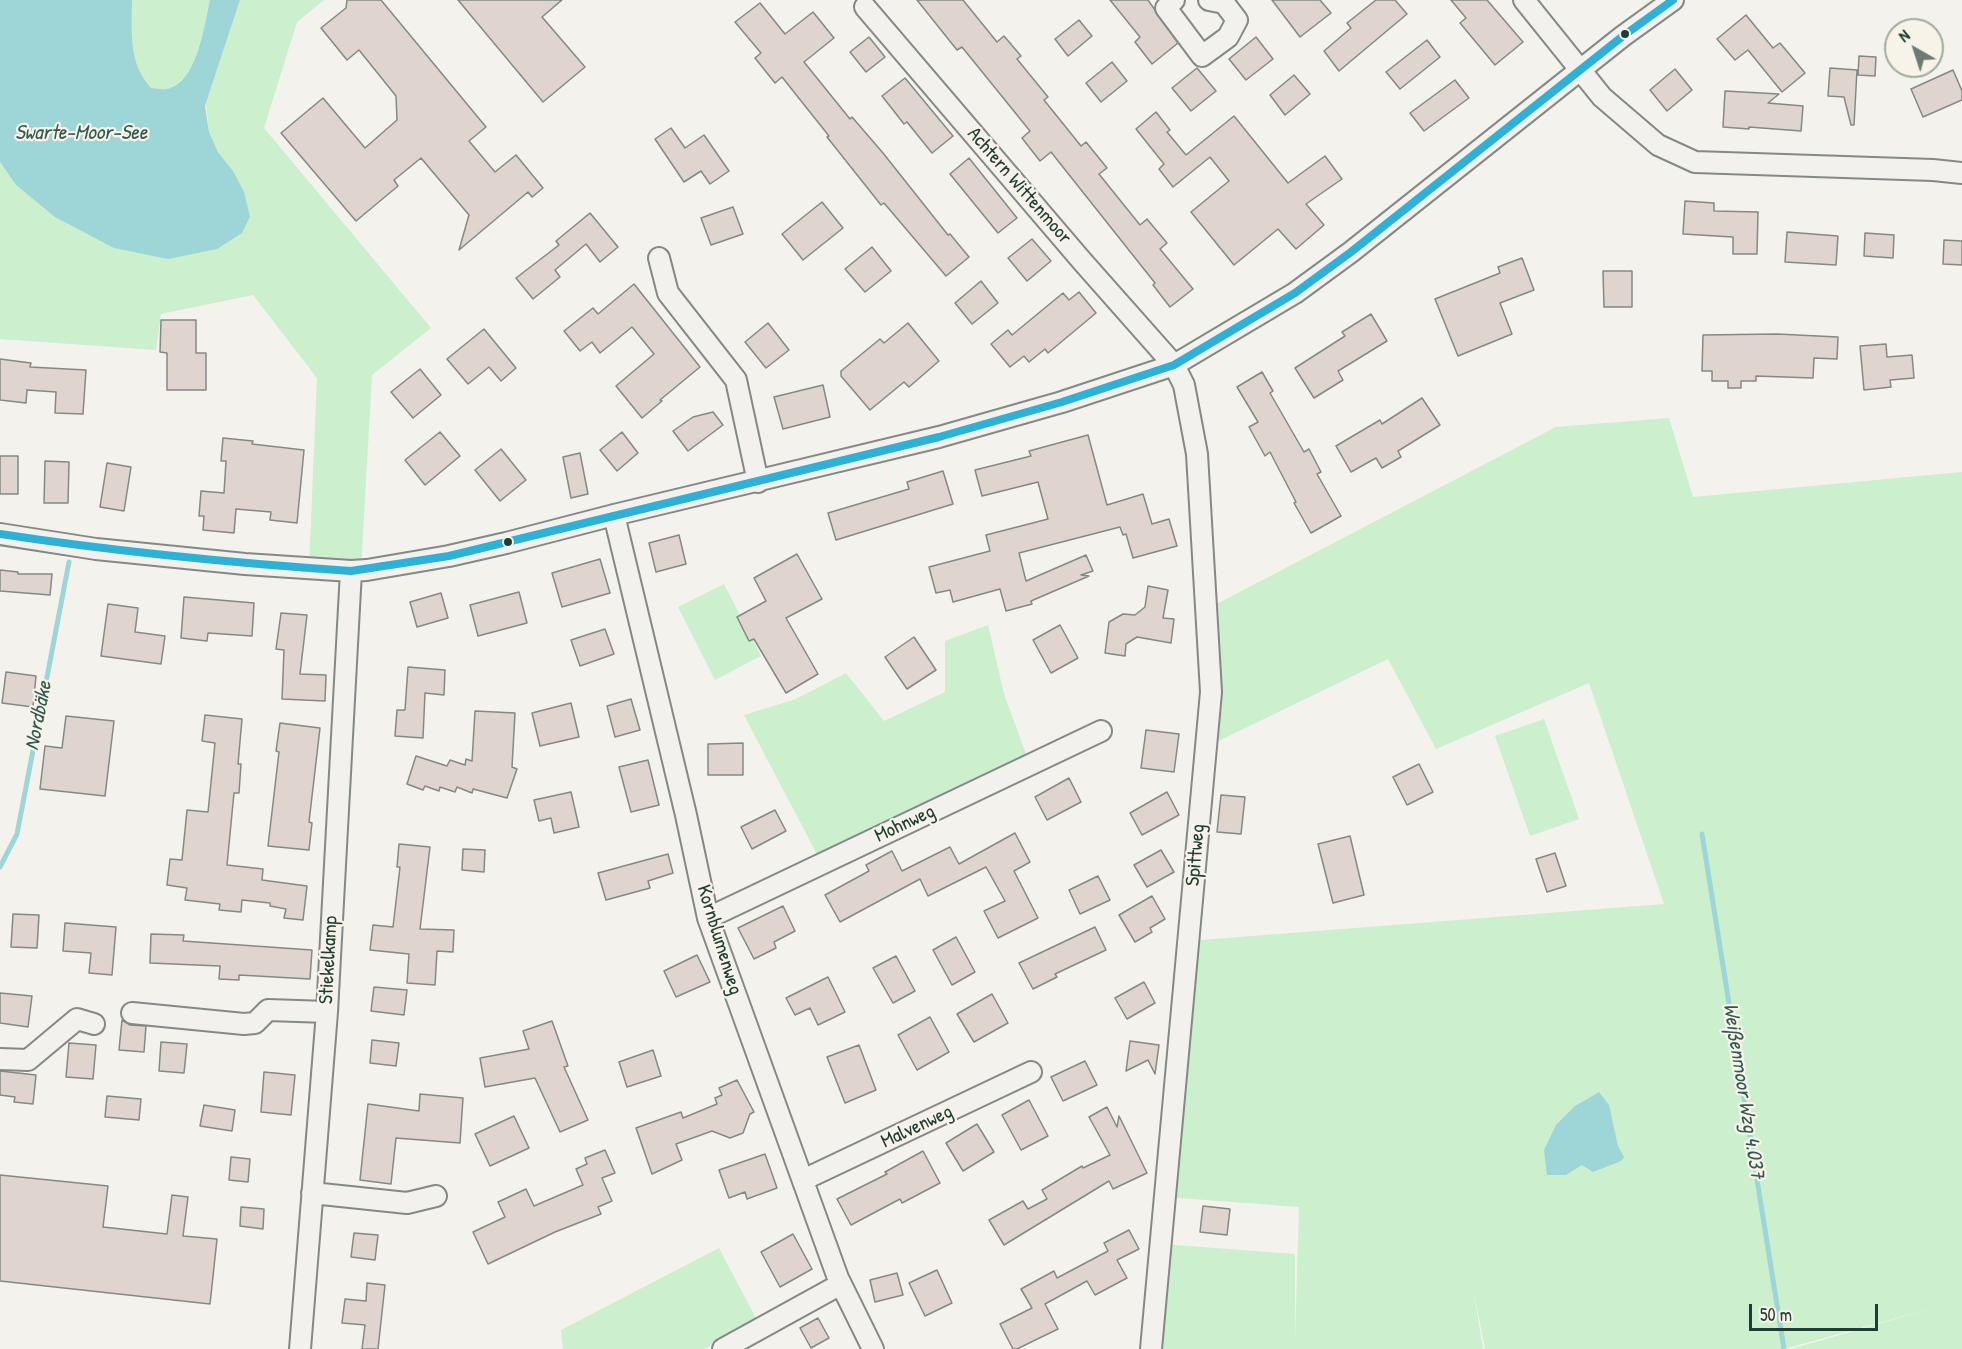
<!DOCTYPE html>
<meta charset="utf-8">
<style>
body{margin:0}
#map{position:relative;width:1962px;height:1349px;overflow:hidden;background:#f4f2ec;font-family:"Patrick Hand",sans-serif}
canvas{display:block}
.north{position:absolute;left:1884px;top:18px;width:60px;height:60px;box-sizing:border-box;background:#f7f3e8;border:2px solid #a1aaa0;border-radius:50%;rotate:321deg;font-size:16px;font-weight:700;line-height:24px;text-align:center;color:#1f3d34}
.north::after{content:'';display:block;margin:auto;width:21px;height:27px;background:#6a7c74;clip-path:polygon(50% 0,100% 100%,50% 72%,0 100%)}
.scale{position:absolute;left:1749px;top:1304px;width:129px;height:27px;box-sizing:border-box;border:3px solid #1f3d34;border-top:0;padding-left:8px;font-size:18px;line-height:21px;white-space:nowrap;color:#1f3d34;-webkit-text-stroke:4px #f7f3e8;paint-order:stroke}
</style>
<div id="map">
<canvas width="1962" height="1349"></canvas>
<div class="north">N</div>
<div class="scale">50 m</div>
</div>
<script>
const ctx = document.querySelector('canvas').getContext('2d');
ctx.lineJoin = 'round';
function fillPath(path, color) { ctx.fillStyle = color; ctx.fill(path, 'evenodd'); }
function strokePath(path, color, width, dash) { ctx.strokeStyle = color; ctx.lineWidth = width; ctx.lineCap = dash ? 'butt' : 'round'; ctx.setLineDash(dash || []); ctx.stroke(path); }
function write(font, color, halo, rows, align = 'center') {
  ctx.font = font + ' "Patrick Hand",sans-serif'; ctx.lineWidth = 4.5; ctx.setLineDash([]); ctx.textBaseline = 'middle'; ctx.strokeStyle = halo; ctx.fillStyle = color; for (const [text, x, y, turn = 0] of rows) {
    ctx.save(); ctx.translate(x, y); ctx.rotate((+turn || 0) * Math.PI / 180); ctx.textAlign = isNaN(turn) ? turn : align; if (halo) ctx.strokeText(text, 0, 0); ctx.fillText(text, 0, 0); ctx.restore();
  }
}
const green = new Path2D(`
 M132,0H210C204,26 197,83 166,89C162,90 156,88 151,88C128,62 132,33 132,0Z
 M240,0H324L297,22L264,128L431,328L372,375L361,570L309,568L317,378L253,295L161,314L156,350L0,339V162L17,185L233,171L218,152L209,132L206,103Z
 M1669,418L1693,497L1962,472V1349H1791L1937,1307L1784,1349H1485L1473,1288L1483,1349H1151L1161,1244L1295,1254V1343L1299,1207L1165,1197L1188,941L1664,904L1589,683L1436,749L1388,659L1206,747L1207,609L1556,427Z
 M724,584L740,615L737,617L749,641L753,640L761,656L715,680L678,607Z
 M988,625L1004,694L1030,765L822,864L744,715L796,699L846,673L884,721L945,692V641Z
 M1544,719L1579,819L1530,836L1495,736Z
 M719,1248L757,1320L704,1349H563L561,1330Z`);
const water = new Path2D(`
 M0,0H132C132,33 128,62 151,88C156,88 161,90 166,89C197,84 204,26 210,0H240L205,106L209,132L218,152L233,171L244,192L250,217L242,233L217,249L168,259L114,248L55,217L16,185L0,162Z
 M1599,1092L1609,1105L1618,1146L1624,1157L1621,1161L1593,1172L1582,1165L1566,1175H1547L1544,1150L1556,1125L1575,1106Z`);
const stream = new Path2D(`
 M1702,834L1784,1349
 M0,867L17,834L69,562`);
const building = new Path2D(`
 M347,0H381L486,127L469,141L495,172L516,155L543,188L532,197L528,192L459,250L469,215L421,158L394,180L398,186L356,221L281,133L323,98L365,148L397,120L396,96L359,50L347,60L321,28L346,8Z
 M458,0H562L542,17L585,67L543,102Z
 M917,0H963L997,42L1004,36L1021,56L1017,59L1048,97L1044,100L1081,146L1086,142L1107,168L1099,174L1140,225L1147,219L1167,243L1160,249L1193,289L1170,307L1153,285L1155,283L1051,152L1040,161L1022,138L1030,131L962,47L957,50Z
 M1110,0H1148L1178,43L1152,64L1135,42L1140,37Z
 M1272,0H1320L1331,13L1300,37Z
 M1376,0H1395L1407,14L1339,71L1324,51L1351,28L1347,23Z
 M1451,0H1487L1523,42L1495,65L1460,23L1466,18Z
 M760,3L785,34L813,12L834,38L804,62L850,119L852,117L883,153L948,235L950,234L969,257L946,276L884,203L881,205L827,137L829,136L782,77L775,83L755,58L761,53L735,22Z
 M1746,15L1773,48L1780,43L1805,73L1782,92L1748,50L1735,60L1717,39Z
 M1079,20L1092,36L1068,56L1055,39Z
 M869,37L885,57L866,72L850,52Z
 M1256,37L1273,59L1246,80L1229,59Z
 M1427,40L1440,57L1400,89L1386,72Z
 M1859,56L1876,57L1875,76L1858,75Z
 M1112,62L1127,81L1101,102L1086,83Z
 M1197,68L1216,91L1191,111L1172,88Z
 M1830,68L1857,70L1854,125H1851L1844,97L1828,96Z
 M1675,69L1692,90L1667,111L1650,90Z
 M1953,70L1962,91V100L1923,117L1911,89Z
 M1294,75L1310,94L1285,115L1270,95Z
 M905,78L953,136L932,153L907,122L904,124L882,96Z
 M1455,80L1469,98L1424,131L1410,113Z
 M1725,91L1779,94L1768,103L1803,106L1801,131L1749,127V129L1723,127Z
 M1156,112L1170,130L1167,132L1186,155L1234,116L1288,183L1325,156L1342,179L1306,204L1324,225L1296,249L1278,229L1234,265L1191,212L1229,181L1210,157L1173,187L1159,169L1164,164L1136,129Z
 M671,128L685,148L704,135L729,171L710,184L701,171L684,182L655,139Z
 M969,158L1017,218L998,233L950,174Z
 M1685,201L1714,203V211L1758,212L1757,254H1733V237L1683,234Z
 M822,202L843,228L803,260L782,234Z
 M733,207L743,234L711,245L701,218Z
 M590,213L618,247L600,262L586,244L555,270L560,277L533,299L516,278L559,245L556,241Z
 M1787,232L1838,236L1836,265L1785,262Z
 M1865,233L1894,235L1893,258L1864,256Z
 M1032,239L1051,261L1027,281L1008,258Z
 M1944,240L1962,241V265L1943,264Z
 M872,247L891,271L865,292L845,269Z
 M1522,258L1534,290L1500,303L1512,334L1458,356L1435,299L1500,273L1498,267Z
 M1603,271H1632V307H1604Z
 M981,281L998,303L972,324L955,303Z
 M634,284L700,367L660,400L662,401L642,418L616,386L654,354L632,327L600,353L592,342L580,351L564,331L593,308L598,314Z
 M1079,292L1096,313L1048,353L1045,349L1029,362L1024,356L1010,367L991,344L1008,330L1012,335L1063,293L1069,300Z
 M1371,314L1387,341L1338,371L1343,380L1314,398L1295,368L1345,336L1342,332Z
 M161,320H196V353H206V390H167V353L160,352Z
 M768,323L789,350L766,368L745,342Z
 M908,323L939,361L909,387L904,382L870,410L841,376V371L880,339L884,343Z
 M484,329L516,368L501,381L489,367L468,384L447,359Z
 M1777,334L1838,337L1837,359L1814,358L1813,378L1756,376V381H1741V388H1728V381H1712V371H1702L1703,335Z
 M1886,344L1887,357L1912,355L1914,378L1890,380L1891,387L1864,390L1860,346Z
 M0,359L31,363L30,367L86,370L83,414L55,413L56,392L27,390L26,403L0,400Z
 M420,369L441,395L413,418L391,392Z
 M1262,372L1273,391L1270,393L1304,452L1309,449L1321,472L1317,474L1341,516L1311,533L1294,503L1296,502L1270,452L1265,456L1249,427L1258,422L1237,387Z
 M823,385L830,417L783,429L774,397Z
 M1422,398L1440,425L1398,451L1401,457L1382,468L1376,458L1351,472L1336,446L1380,420L1382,424Z
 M713,412L723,425L688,451L673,431L693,417Z
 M440,432L460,456L425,485L405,460Z
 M622,432L638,453L617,471L600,450Z
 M1088,435L1107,505L1143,494L1152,524L1169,519L1177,546L1133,558L1126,534L1123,535L1120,527L1019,553L1026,581L1086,555L1093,571L1081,575L1089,576L1031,601L1032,604L1006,611L1000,589L953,602L950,590L936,593L929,567L990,551L986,535L1048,519L1038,482L982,496L975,470L1031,456L1029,451Z
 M223,438L253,441L252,444L304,450L297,523L270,520L271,512L236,509L234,533L203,530L204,516H199L201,491L224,493L226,461H221Z
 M501,449L526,480L500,501L475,470Z
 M580,453L588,494L571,498L563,457Z
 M0,456H18V494H0Z
 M45,461L69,462L68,503H44Z
 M107,463L131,467L124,511L100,507Z
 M943,471L953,504L836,540L828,513L909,489L907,482Z
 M679,535L686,564L656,572L649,543Z
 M797,554L822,599L786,618L818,674L786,693L754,639L749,641L737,617L766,601L754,578Z
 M600,559L610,593L562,607L552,573Z
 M0,570L18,572V574H52L50,595L0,591Z
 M1148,586L1168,590L1163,618L1174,619L1171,643L1137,637L1126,644L1125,656L1105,653L1109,622L1123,614L1135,615L1145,607Z
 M519,592L527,623L478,636L470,605Z
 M441,593L448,618L417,627L410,602Z
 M184,597L254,603L252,636L208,633L207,641L181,638Z
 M108,604L138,608L135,632L165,636L161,664L101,656Z
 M281,613L307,615L300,674L326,675L325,701L282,699L284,650L276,649Z
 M1060,625L1078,658L1051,673L1033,640Z
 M605,629L614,654L580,666L571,640Z
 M914,637L936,670L907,689L885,657Z
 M408,667L445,670L444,695L425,693L423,738L395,736L397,710H405Z
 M6,672L36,676L33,707L2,703Z
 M631,699L640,730L615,737L607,706Z
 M571,703L579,737L540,746L532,713Z
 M475,711L515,713L512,767L517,769L507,798L473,789L472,793L457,787L455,792L440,787L439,791L425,786L423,790L407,784L416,756L447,766L450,760L465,765L466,759L472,761Z
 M205,715L242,719L238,764H241L239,793H234L227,865L263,869L262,880L307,886L303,920L284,918L286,909L270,906V903L242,900L241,912L219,910L220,904L185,900L187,888L167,885L170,859L182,860L187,810L208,812L215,743L202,741Z
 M66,716L114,721L105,796L40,789L45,746L62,748Z
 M280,723L320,728L309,822L312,823L309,850L268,846L279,752L276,751Z
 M1146,730L1179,734L1174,772L1141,768Z
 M743,743V775H708V744Z
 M648,760L659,805L631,812L619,767Z
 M1419,764L1433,792L1407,805L1393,777Z
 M1069,778L1081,802L1047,820L1035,797Z
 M571,792L579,827L554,833L551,818L539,821L534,800Z
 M1167,792L1179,815L1142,835L1130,813Z
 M1221,795L1245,797L1241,834L1217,832Z
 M775,810L786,831L752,849L741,827Z
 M1015,833L1030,862L1014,871L1038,918L998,938L984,911L1005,901L986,867L928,896L920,879L840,922L825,895L869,871L866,865L892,851L902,871L950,847L959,864Z
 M1350,836L1364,895L1333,903L1318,844Z
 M399,844L430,847L420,929L454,930L453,952L437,951L435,985L407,983L409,954L370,950L373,925L393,927L400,867H397Z
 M463,849L485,850L484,872L462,870Z
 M1161,850L1174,872L1147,887L1134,865Z
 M1555,853L1566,886L1547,892L1536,859Z
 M668,854L673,873L648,881L650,888L606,900L598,873Z
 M1098,876L1110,900L1080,914L1069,890Z
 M1152,896L1165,919L1150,928L1152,932L1135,942L1119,915Z
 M783,906L795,931L774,942L776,948L754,959L738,928Z
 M13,914L39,915L37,948L11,947Z
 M65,923L116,927L112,975L89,973L91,953L63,951Z
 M1095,927L1106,950L1055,974L1057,977L1033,989L1019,963Z
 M151,934L184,935L183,941L312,950L310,979L239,975V980L219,979L220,966L150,963Z
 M956,937L975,972L952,985L933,950Z
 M697,955L710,982L676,997L664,971Z
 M896,956L915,991L893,1003L873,968Z
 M828,977L845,1012L818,1025L810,1008L795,1015L786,998Z
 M1144,982L1155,1003L1127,1019L1115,998Z
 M374,987L407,990L404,1015L371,1011Z
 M0,993L32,996L28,1027L0,1023Z
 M992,994L1008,1023L974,1042L957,1014Z
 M930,1017L949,1052L917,1070L898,1035Z
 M122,1020L130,1025L146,1026L144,1052L119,1050Z
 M552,1021L568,1066L564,1067L588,1120L560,1132L535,1078L485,1087L480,1058L529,1049L523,1031Z
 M372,1040L399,1043L396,1066L370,1063Z
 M1130,1041L1159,1045L1155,1074L1148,1060L1126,1071Z
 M161,1042L187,1044L184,1073L159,1071Z
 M69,1043L96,1045L93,1079L66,1077Z
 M859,1045L876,1090L845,1103L827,1057Z
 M653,1050L661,1076L627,1087L619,1062Z
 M1085,1061L1097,1085L1063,1101L1051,1077Z
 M0,1071L36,1075L33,1104L14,1102L15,1097L0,1095Z
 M264,1072L295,1075L291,1115L261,1112Z
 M737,1080L754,1112L750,1114L743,1133L730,1138L712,1131L676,1144L682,1160L652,1174L636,1128L681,1112L683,1118L717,1104L715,1098L722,1095L719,1088Z
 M420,1094L463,1098L460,1143L396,1138L391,1184L360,1180L368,1104L419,1111Z
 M107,1096L141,1099L139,1120L105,1117Z
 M1029,1100L1048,1136L1021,1150L1002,1115Z
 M204,1105L235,1110L232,1131L200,1126Z
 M1107,1107L1117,1127L1119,1116L1147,1173L1113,1189L1109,1181L1004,1245L989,1220L1023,1201L1028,1209L1047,1199L1042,1190L1082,1166L1083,1168L1110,1155L1089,1117Z
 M514,1116L529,1148L490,1166L475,1134Z
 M977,1124L994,1152L963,1171L946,1143Z
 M605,1150L615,1173L602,1178L612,1201L598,1207L601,1214L555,1232L488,1264L473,1232L505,1217L498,1202L526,1189L534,1206L583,1185L576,1169L587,1164L585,1158Z
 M923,1151L940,1183L902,1203L900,1199L851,1225L837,1199L887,1174L885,1172Z
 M765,1154L777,1188L747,1199L745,1192L729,1198L719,1170Z
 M231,1157L250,1159L248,1182L229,1180Z
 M0,1175L108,1186L103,1227L167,1234L172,1195L188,1197L183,1236L217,1239L210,1304L0,1281Z
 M1203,1206L1230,1209L1227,1235L1200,1232Z
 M241,1207L264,1209L263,1229L240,1226Z
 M1129,1230L1139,1249L1117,1260L1127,1278L1095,1295L1087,1281L1045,1304L1058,1329L1017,1349H1013L1000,1324L1032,1308L1021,1289L1054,1271L1057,1278L1108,1251L1104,1243Z
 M354,1233L378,1235L375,1260L351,1257Z
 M793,1234L812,1269L780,1287L761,1252Z
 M937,1270L952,1303L925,1316L909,1283Z
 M897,1273L903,1295L875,1302L870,1280Z
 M367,1283L385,1285L378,1349H362L365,1325L342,1323L345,1299L366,1301Z
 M818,1318L829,1338L811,1348L800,1328Z`);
const minor = new Path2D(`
 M1174,0L1166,8L1202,56L1228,37L1237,20L1224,3L1209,0
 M1524,0L1602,97L1658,145L1695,162L1933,170L1962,173
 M865,7L1082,261L1174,365L1184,385L1197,454L1211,692L1151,1349
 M659,258L668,293L736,380L758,482
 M614,515L686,815L708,918L838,1278L873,1349
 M0,534L96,549L245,564L351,571L367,570L449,556L506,543L614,515L939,437L1062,402L1174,365L1295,293L1351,252L1623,36L1673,0
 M708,918L1101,731
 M132,1013L244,1024L255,1023L268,1010L327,1012
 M0,1059L28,1060L77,1019L94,1024
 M803,1180L1031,1072
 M312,1193L407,1203L436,1196
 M300,1349L327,1012L351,571
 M723,1349L841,1284`);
const bus1 = new Path2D(`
 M0,534C118,552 232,563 351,571L449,556L939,437L1062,402L1174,365L1295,293L1351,252L1623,36L1673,0`);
const markers = [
 [1625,34,5,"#1f3d34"],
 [508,542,5,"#1f3d34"]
];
const streetNames = [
 ["Achtern Wittenmoor",1019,186,49],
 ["Mohnweg",905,824,-25],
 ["Spittweg",1196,855,-85],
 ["Kornblumenweg",719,940,73],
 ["Stiekelkamp",329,960,-87],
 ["Malvenweg",917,1127,-25]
];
const waterNames = [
 ["Swarte-Moor-See",81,133],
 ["Nordbäke",39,716,-79],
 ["Weißenmoor Wzg 4.037",1743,1091,81]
];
fillPath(green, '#ccefcd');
fillPath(water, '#9ed6d8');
strokePath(stream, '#9ed6d8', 5);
fillPath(building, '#dfd4ce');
strokePath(building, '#848985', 1.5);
strokePath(minor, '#848985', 24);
strokePath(minor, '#f2f1ed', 20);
strokePath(bus1, '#2db1d6', 8);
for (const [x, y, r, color] of markers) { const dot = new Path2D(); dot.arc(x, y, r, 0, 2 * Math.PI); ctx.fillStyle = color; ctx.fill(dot); strokePath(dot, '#f7f3e8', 2); }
write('20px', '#1f3d34', '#f7f3e8', streetNames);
write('italic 21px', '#315953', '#f7f3e8', waterNames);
</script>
